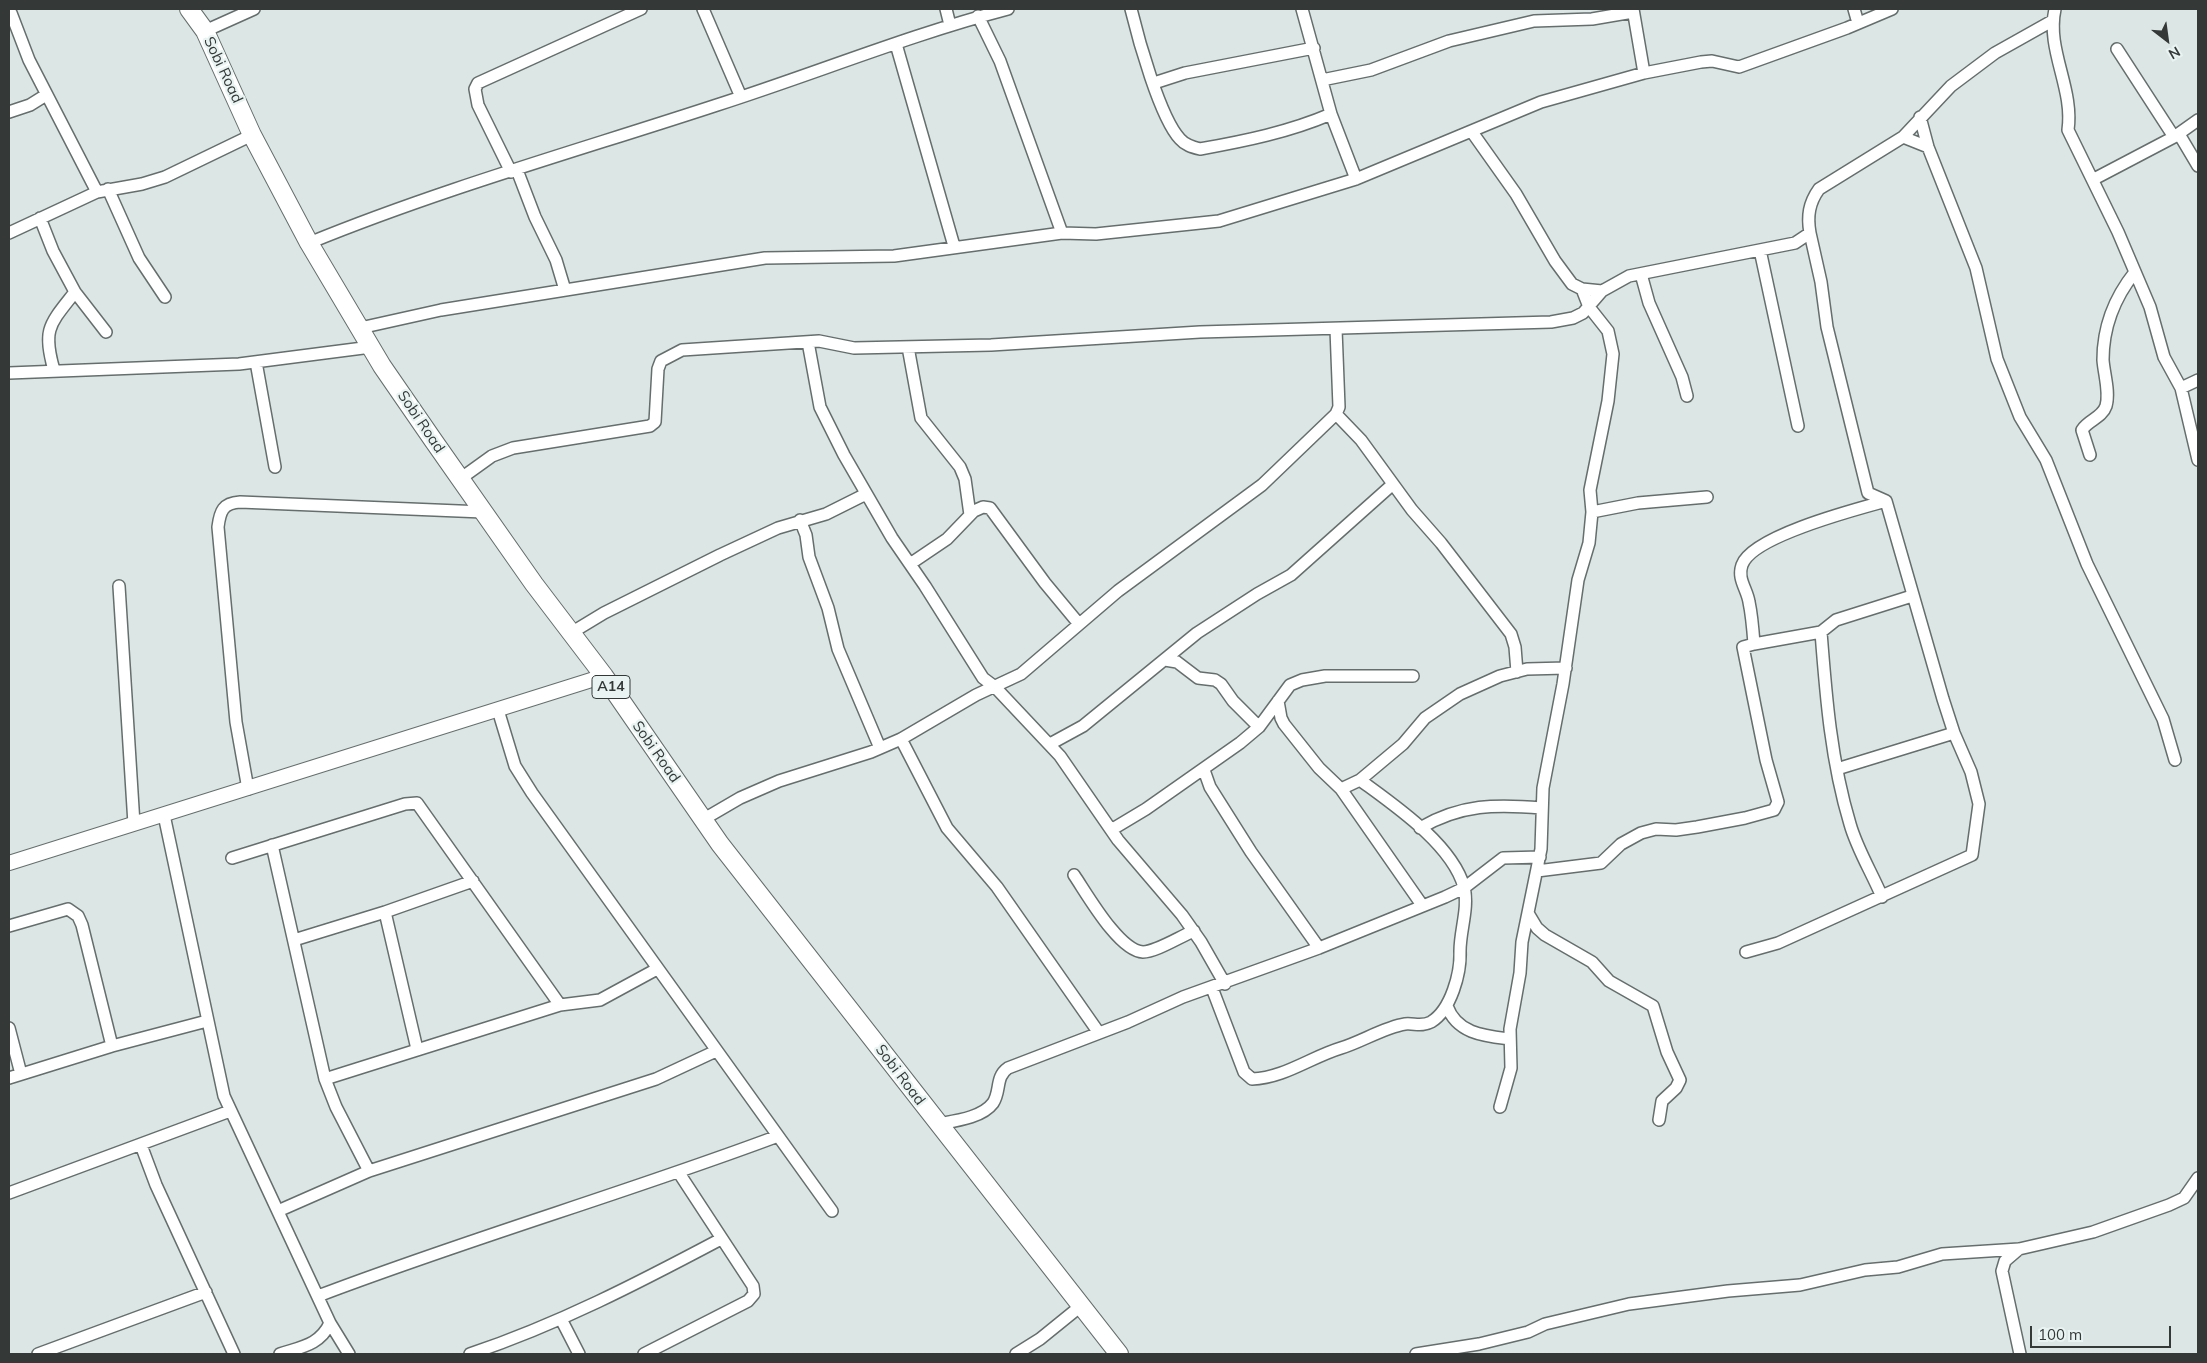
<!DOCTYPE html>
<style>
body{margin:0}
#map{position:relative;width:2207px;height:1363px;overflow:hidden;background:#dbe6e5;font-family:Mulish,sans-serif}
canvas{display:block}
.frame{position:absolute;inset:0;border:10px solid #343938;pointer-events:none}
.north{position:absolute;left:2142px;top:15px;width:50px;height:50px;-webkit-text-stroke:4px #e8f3f2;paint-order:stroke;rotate:150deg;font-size:14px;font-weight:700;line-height:20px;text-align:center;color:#343938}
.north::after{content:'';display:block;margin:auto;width:18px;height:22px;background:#343938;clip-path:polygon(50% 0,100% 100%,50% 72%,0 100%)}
.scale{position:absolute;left:2030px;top:1326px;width:141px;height:22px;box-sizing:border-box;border:2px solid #343938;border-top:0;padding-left:6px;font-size:15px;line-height:18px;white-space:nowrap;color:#343938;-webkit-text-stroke:4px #e8f3f2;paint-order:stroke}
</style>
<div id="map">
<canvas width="2207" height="1363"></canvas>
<div class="frame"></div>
<div class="north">N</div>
<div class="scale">100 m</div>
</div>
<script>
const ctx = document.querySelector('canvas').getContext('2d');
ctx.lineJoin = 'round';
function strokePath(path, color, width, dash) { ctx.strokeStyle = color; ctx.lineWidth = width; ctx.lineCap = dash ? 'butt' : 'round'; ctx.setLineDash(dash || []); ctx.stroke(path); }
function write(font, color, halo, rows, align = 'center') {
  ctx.font = font + ' Mulish,sans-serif'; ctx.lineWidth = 4.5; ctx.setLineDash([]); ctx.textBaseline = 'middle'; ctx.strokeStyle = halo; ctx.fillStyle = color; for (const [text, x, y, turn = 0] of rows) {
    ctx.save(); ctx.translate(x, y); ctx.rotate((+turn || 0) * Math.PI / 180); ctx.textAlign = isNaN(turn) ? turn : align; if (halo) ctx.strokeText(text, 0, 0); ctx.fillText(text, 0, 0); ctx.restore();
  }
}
const minor = new Path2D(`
 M703,9L741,97
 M946,9L950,25
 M1131,9C1138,38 1160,118 1180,139C1185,145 1192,147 1200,149C1245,141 1289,132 1331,114
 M1302,9L1331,114L1356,179
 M1633,9L1644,73
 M1854,9L1858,23
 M2055,9C2046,50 2074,88 2068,130L2118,232L2150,307L2164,357L2181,388L2198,460
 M11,13L29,60L97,192
 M978,16L1000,61L1062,233
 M205,31L254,9
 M896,44L954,246
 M2117,49L2174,137
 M1322,80L1371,70L1449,41L1534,21L1592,19L1633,12
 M1154,83L1185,73L1314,48
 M9,112L30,105L46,95
 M1920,117L1928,147L1976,268L1997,359L2020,417L2046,460L2087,564L2163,719L2175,760
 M1472,132L1516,194L1555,261L1572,284L1582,289L1602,291
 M2179,134L2198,166
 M1903,137L1928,147
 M517,170L535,217L556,260L565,290
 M511,172L478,105L475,89L478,83L641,9
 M2094,179L2174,137L2198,120
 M108,189L139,258L165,297
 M40,218L53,251L75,292L106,332
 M9,233L97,192L142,184L165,177L252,135
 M309,243C441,189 580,150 717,105C814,74 909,35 1008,9
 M1760,250L1798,426
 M1641,274L1649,303L1682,377L1687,396
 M360,328L441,310L765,258L894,256L1062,233L1096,234L1219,221L1356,179L1541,102L1644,73L1701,62L1712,61L1739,67L1847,28L1892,9
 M808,342L820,407L844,455L892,538L925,586L983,678L995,687L1060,756L1118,840L1182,915L1201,942L1225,984
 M908,347L921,418L960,467L965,479L970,515
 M256,362L275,467
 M54,370C42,329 50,324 75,292
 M9,373L239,364L371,347
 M2181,388L2198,380
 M1336,414L1361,440L1412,510L1441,543L1511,634L1515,647L1517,672
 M2090,455L2082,430C2088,420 2102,418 2106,406C2110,392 2104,374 2103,360C2103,327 2115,297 2135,272
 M460,479L492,456L513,448L650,426L655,422L658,369L661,361L682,350L819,341L854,348L991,345L1200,332L1551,322L1573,318L1583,313L1602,291L1629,276L1795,243L1810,233C1807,216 1809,203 1819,189L1903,137L1951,86L1995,53L2052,21
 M1592,512L1638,503L1707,497
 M800,520L806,535L809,557L828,608L838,649L880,748
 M910,564L947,539L974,511L983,507L990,508L1045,583L1079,624
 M119,586L134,824
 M571,633L604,613L720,555L778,528L826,514L866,494
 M1754,644L1821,632
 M1165,660L1177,662L1198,678L1215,680L1221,684L1233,701L1259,727
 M1278,701L1281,718L1284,724L1319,768L1341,789L1422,905
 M498,710L515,766L532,793L832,1211
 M901,739L947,828L997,887L1099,1033
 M1050,744L1083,726L1197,633L1257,594L1291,575L1393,484
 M1837,769L1954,733
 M1204,770L1210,787L1251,852L1319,948
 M248,789L236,722L218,527C220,511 223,503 240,502L483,512
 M1341,789L1360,780L1403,744L1425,718L1460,694L1500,676L1527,669L1566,668
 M164,815L224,1096L330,1323C320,1345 301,1347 280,1354
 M704,819L740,798L779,781L871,752L901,739L976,695L1021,674L1118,591L1262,485L1336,414L1339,407L1336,329
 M1420,828C1461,804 1496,804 1542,808
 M1111,830L1146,809L1240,743L1259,727L1290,685L1302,680L1325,676H1413
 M272,845L325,1079L336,1107L369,1171
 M232,858L405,804L417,803L560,1005
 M1537,871L1601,863L1621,844L1641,833L1656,829L1676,830L1697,827L1745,818L1774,810L1778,802L1766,760L1743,647L1754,644C1753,630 1752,616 1749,602C1747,589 1737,579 1742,565C1752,536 1857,509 1886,501
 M1074,875C1087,894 1119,951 1143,952C1156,952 1181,936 1194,931
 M1882,897C1872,873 1857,849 1850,824C1831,761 1826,697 1821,632L1836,620L1912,596
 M385,912L417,1049
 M1528,913L1537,928L1545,935L1592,962L1609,981L1653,1006L1667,1052L1680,1080L1676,1088L1662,1101L1659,1120
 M9,926L68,909L78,916L82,925L112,1046
 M294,940L385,912L473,881
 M1746,952L1778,943L1972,855L1979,804L1971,772L1954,733L1943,699L1886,501L1868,493L1827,327L1821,282L1810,233
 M1212,988L1244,1072L1252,1079C1284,1078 1311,1057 1341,1048C1361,1042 1385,1027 1405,1024C1414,1023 1422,1027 1431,1022C1451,1010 1461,973 1460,951C1460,930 1469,908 1464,887C1452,844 1394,805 1360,780
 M1447,1006C1457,1034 1485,1036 1510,1039
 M9,1028L21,1074
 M9,1078L112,1046L207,1021
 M325,1079L560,1005L600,1000L657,969
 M1500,1107L1511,1068L1510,1029L1520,973L1522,942L1541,849L1543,788L1563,684L1578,580L1589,543L1592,512L1590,490L1608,401L1613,354L1608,331L1589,307L1582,289
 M938,1124C954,1121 982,1118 993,1103C1001,1091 995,1077 1008,1068L1128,1022L1183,997L1319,948L1445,897L1464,888L1503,858L1540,857
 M141,1145L156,1185L234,1354
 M9,1193L230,1111
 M278,1211L369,1171L656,1079L716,1051
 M2019,1249L2005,1261L2002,1271L2020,1354
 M318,1296C470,1238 626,1193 778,1136
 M561,1319L579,1354
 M330,1323L349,1354
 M38,1354L206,1292
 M470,1354C559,1324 638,1283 721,1239
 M644,1354L748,1301L754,1294L753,1286L679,1173
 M1016,1354L1040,1339L1082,1305
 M1416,1354L1479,1344L1528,1332L1545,1324L1629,1304L1728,1291L1800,1285L1865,1270L1898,1267L1942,1254L2019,1249L2093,1232L2169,1205L2184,1198L2198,1178`);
const tertiary = new Path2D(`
 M9,863L604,676`);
const trunk = new Path2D(`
 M189,9L205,31L252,135L309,243L382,366L433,440L534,584L604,676L720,844L1119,1354`);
const shields = [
 [611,687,38]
];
const shieldNames = [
 ["A14",611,687]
];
const streetNames = [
 ["Sobi Road",223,70,65],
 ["Sobi Road",421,422,56],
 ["Sobi Road",656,752,55],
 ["Sobi Road",900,1075,53]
];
strokePath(minor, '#656e6d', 14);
strokePath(tertiary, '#656e6d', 16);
strokePath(trunk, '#656e6d', 20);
strokePath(minor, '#fff', 11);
strokePath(tertiary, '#fff', 14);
strokePath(trunk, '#fff', 18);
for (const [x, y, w] of shields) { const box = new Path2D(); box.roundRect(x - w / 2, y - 11.5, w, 23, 4); ctx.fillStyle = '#e8f3f2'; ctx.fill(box); strokePath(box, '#343938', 1); }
write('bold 14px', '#343938', null, shieldNames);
write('15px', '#343938', '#e8f3f2', streetNames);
</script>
